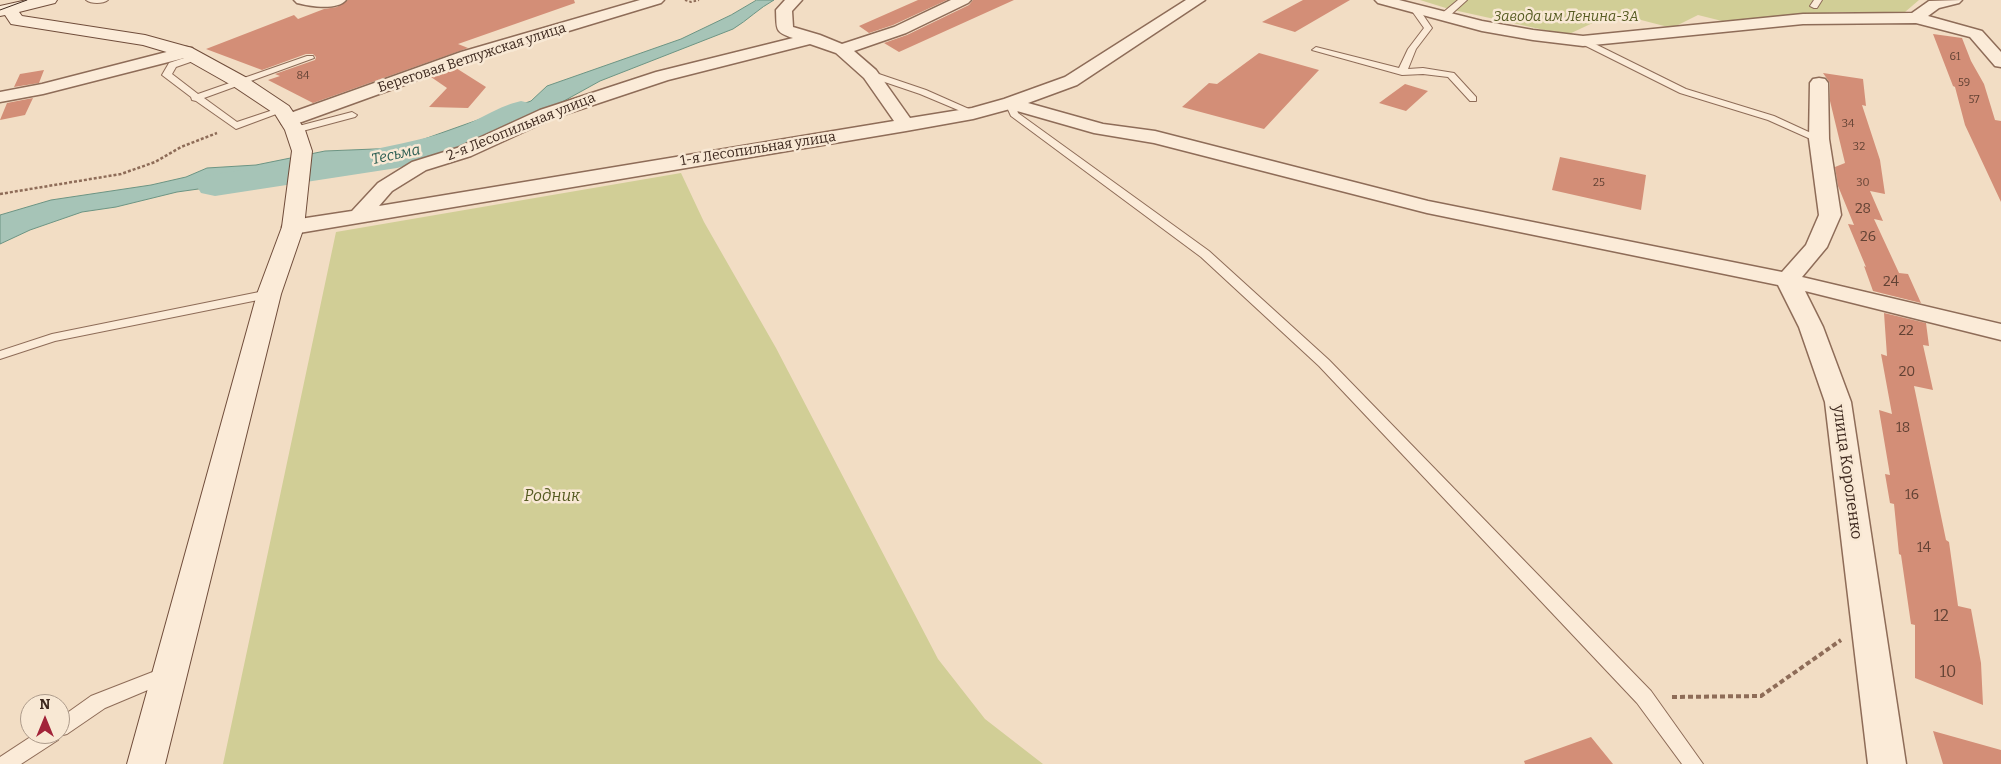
<!DOCTYPE html>
<meta charset="utf-8">
<style>
body{margin:0}
#map{position:relative;width:2001px;height:764px;overflow:hidden;background:#f2ddc4;font-family:Bitter,serif}
canvas{display:block}
.north{position:absolute;left:20px;top:694px;width:50px;height:50px;box-sizing:border-box;background:#f8e8d4;border:1px solid #ad9b8b;border-radius:50%;rotate:0deg;font-size:14px;font-weight:700;line-height:20px;text-align:center;color:#3d281e}
.north::after{content:'';display:block;margin:auto;width:18px;height:22px;background:#a22339;clip-path:polygon(50% 0,100% 100%,50% 72%,0 100%)}
</style>
<div id="map">
<canvas width="2001" height="764"></canvas>
<div class="north">N</div>
</div>
<script>
const ctx = document.querySelector('canvas').getContext('2d');
ctx.lineJoin = 'round';
function fillPath(path, color) { ctx.fillStyle = color; ctx.fill(path, 'evenodd'); }
function strokePath(path, color, width, dash) { ctx.strokeStyle = color; ctx.lineWidth = width; ctx.lineCap = dash ? 'butt' : 'round'; ctx.setLineDash(dash || []); ctx.stroke(path); }
function write(font, color, halo, rows, align = 'center') {
  ctx.font = font + ' Bitter,serif'; ctx.lineWidth = 5; ctx.setLineDash([]); ctx.textBaseline = 'middle'; ctx.strokeStyle = halo; ctx.fillStyle = color; for (const [text, x, y, turn = 0] of rows) {
    ctx.save(); ctx.translate(x, y); ctx.rotate((+turn || 0) * Math.PI / 180); ctx.textAlign = isNaN(turn) ? turn : align; if (halo) ctx.strokeText(text, 0, 0); ctx.fillText(text, 0, 0); ctx.restore();
  }
}
const green = new Path2D(`
 M1420,0H1919L1905,12H1837L1722,21L1698,15L1672,28L1614,13L1567,35L1449,9Z
 M681,173L704,222L776,348L938,659L985,719L1043,764H223L336,232Z`);
const water = new Path2D(`
 M757,0H774C759,8 748,20 733,29L600,81L553,107L504,125L487,135L459,140L429,150L337,164L241,183L177,192L116,207L82,212L30,230L0,244V215L51,200L151,185L186,177L207,168L256,165L325,151L399,148L531,101L547,86L681,39L731,15Z`);
const river = new Path2D(`
 M521,101L533,104L538,111L533,118L473,148L397,168L215,196L201,193L196,185L201,177L215,174C292,162 369,154 444,133C471,126 494,107 521,101Z`);
const building = new Path2D(`
 M348,0H574L575,3L458,44L468,48L313,103L268,80L280,76L275,74L315,60L316,57L313,54H306L262,70L206,49L294,15L298,19L324,9L337,7Z
 M918,0H947L893,25L869,33L859,26Z
 M973,0H1014L899,52L884,43L907,35L969,5Z
 M1303,0H1350L1295,32L1262,22Z
 M1933,34L1962,38L1971,61L1984,84L1995,120L2001,121V202L1965,125L1955,87L1953,86Z
 M1259,53L1319,70L1264,129L1182,107L1209,83L1217,84Z
 M456,68L486,87L468,108L429,107L447,88L431,77Z
 M44,70L39,83L14,87L20,74Z
 M1823,73L1863,79L1866,106L1862,105L1880,160L1885,194L1870,191L1883,221L1874,219L1899,273L1908,274L1921,303L1873,291L1864,266L1866,267L1848,224L1854,225L1838,186L1835,167L1845,163L1830,101V83Z
 M1405,84L1428,91L1406,111L1379,103Z
 M33,98L25,115L0,120L7,103Z
 M1560,157L1646,175L1641,210L1552,190Z
 M1884,313L1926,323L1929,346L1923,345L1933,390L1914,386L1946,540L1949,542L1958,606L1971,609L1981,663L1983,705L1915,678V625L1911,624L1901,555L1899,554L1894,504L1890,503L1885,474L1890,475L1879,410L1892,414L1881,354L1887,356Z
 M1933,731L2001,750V764H1943Z
 M1591,737L1613,764H1525L1524,761Z`);
const pathFar2 = new Path2D(`
 M685,0L691,2L699,0`);
const pathFar1 = new Path2D(`
 M0,194L121,174L155,162L181,147L217,133`);
const path = new Path2D(`
 M1672,697L1761,696L1841,640`);
const lane = new Path2D(`
 M86,0H108C103,4 91,4 86,0Z
 M1458,0H1467L1446,19H1440V15Z
 M1814,0H1822L1817,8H1814L1810,6Z
 M1413,9H1419L1432,28L1416,49L1408,69L1423,68L1454,73L1476,97V101H1470L1448,77L1423,74L1402,75L1312,50L1316,47L1399,68L1408,49L1424,28L1412,11Z
 M1583,38L1686,89L1774,116L1824,139L1823,141H1815L1768,120L1680,93L1580,43L1579,41Z
 M196,54L200,57L199,59L176,67L172,74L198,94L307,56H313L314,58L204,98L237,122L282,107L287,110L236,129L196,101L192,100L191,97L162,75L169,63Z
 M870,71L926,90L978,113L976,115H970L920,94L867,76V72Z
 M1010,100L1015,103L1018,113L1209,251L1329,360L1651,691L1703,764H1682L1637,703L1319,366L1201,257L1011,116L1005,103Z
 M352,112L357,115L355,117L295,133L290,130L291,128Z
 M269,290L275,294L273,297L55,341L0,359V351L52,334Z
 M168,666L174,669L177,674L174,679L105,708L67,734L59,736L58,740L21,764H0V757L35,734H60V718L91,696Z`);
const street = new Path2D(`
 M294,0H346C337,11 309,6 297,3Z
 M640,0H664L661,3L473,60L296,124L289,126L282,124L280,120L282,116L461,52Z
 M785,0H802L792,11L793,27L820,35L842,44L894,27L951,0H971L968,3L906,33L854,51L876,70L910,118L972,108L1004,99L1065,77L1186,0H1205L1077,85L1028,103L1103,124L1155,131L1428,201L1782,272L1806,245L1819,215L1809,139L1810,83L1813,79L1819,78L1825,79L1828,83L1829,139L1841,215L1827,247L1802,277L2001,324V340L1805,291L1823,327L1851,402L1906,764H1868L1825,402L1799,327L1778,285L1427,213L1154,143L1094,133L1010,109L973,119L906,131L293,234L285,232L282,227L285,222L293,220L352,211L378,183L412,162L457,148L540,110L656,72L793,38C774,32 777,29 776,10ZM810,44L836,53L864,78L894,121L379,206L392,191L426,170L471,156L554,118L668,80Z
 M1375,0H1399L1482,21L1533,30L1583,36L1803,14L1912,13L1929,1L1962,0L1959,3L1939,8L1928,16L1982,31L2001,52V67L1995,66L1970,37L1916,23L1803,24L1583,46L1533,40L1482,31L1378,3Z
 M186,47L192,48L194,52L192,56L43,94L0,102V92L42,84Z`);
const secondary = new Path2D(`
 M27,0H57L55,3L19,12L22,16L145,35L192,48L247,78L289,106L305,130L312,151L304,227L281,294L165,764H127L257,294L282,227L292,151L285,130L275,114L233,86L180,56L143,45L17,25L11,24L5,15L0,16V6Z`);
const tram = new Path2D(`
 M0,10L27,0`);
const farNumbernames = [
 ["61",1955,57],
 ["84",303,76],
 ["59",1964,83],
 ["57",1974,100],
 ["34",1848,124],
 ["32",1859,147],
 ["25",1599,183],
 ["30",1863,183]
];
const farParknames = [
 ["Завода им Ленина-3А",1566,17]
];
const farStreetnames = [
 ["Береговая Ветлужская улица",472,58,-18],
 ["2-я Лесопильная улица",521,127,-22],
 ["1-я Лесопильная улица",758,149,-9]
];
const numberNames = [
 ["28",1863,209],
 ["26",1868,237],
 ["24",1891,282],
 ["22",1906,331],
 ["20",1907,372],
 ["18",1903,428],
 ["16",1912,495],
 ["14",1924,548]
];
const farWaternames = [
 ["Тесьма",396,155,-12]
];
const streetNames = [
 ["улица Короленко",1847,472,82]
];
const parkNames = [
 ["Родник",552,497]
];
const nearNumbernames = [
 ["12",1941,617],
 ["10",1948,673]
];
fillPath(green, '#d1ce96');
fillPath(water, '#a6c4b7');
strokePath(water, '#6c9483', 1);
fillPath(river, '#a6c4b7');
fillPath(building, '#d38e77');
strokePath(lane, '#8e6c58', 2);
strokePath(street, '#8e6c58', 3);
strokePath(secondary, '#704d3b', 2);
strokePath(pathFar2, '#8e6c58', 2, [2.5, 2]);
strokePath(pathFar1, '#8e6c58', 2.5, [3, 2]);
strokePath(path, '#8e6c58', 4, [5, 3]);
fillPath(lane, '#fbebd8');
fillPath(street, '#fbebd8');
fillPath(secondary, '#fbebd8');
strokePath(tram, '#3d281e', 1);
write('11px', '#624234', null, farNumbernames);
write('italic 14px', '#565b22', '#f8e8d4', farParknames);
write('14px', '#3d281e', '#f8e8d4', farStreetnames);
write('14px', '#624234', null, numberNames);
write('italic 15px', '#2c5e52', '#f8e8d4', farWaternames);
write('16px', '#3d281e', '#f8e8d4', streetNames);
write('italic 16px', '#565b22', '#f8e8d4', parkNames);
write('16px', '#624234', null, nearNumbernames);
</script>
